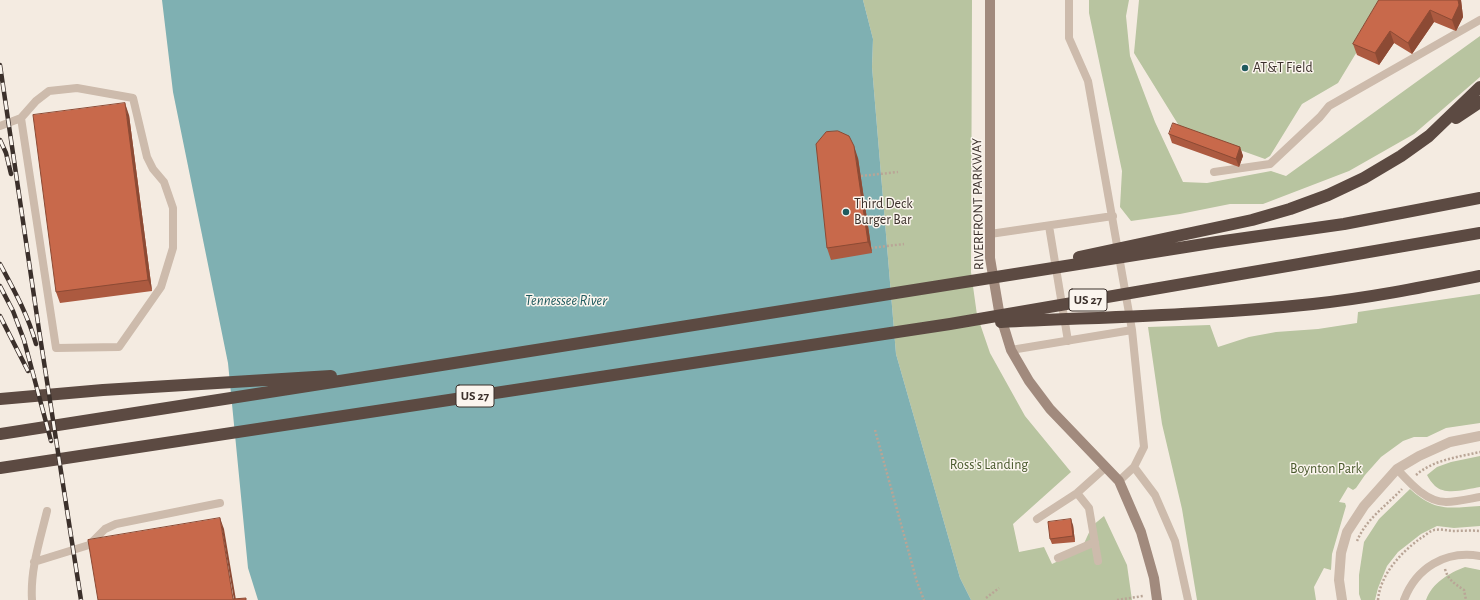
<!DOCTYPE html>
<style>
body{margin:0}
canvas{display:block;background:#f4ebe1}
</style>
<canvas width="1480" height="600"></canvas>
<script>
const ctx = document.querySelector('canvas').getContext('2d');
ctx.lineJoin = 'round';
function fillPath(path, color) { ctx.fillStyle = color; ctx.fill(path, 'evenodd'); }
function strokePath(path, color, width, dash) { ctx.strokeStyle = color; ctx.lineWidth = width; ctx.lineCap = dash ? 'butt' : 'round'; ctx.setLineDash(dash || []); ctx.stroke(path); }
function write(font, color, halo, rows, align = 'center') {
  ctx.font = font + ' "Alegreya Sans",sans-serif'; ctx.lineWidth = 3; ctx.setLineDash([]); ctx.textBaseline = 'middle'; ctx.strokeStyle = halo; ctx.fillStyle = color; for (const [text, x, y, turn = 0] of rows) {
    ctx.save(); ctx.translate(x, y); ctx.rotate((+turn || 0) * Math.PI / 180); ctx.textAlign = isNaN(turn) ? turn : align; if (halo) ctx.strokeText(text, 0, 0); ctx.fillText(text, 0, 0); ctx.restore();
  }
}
const green = new Path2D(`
 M863,0H972L971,272L977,315L990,353L1025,416L1071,472L1013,524L1019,552L1044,547L1052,564L1081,550L1092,526L1104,516L1127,565L1132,600H971L960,578L896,354L872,67L873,39Z
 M1089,0H1129L1126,16L1130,56L1155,122L1183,182L1207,183L1271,171L1286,176L1480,36V77L1414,134L1349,171L1263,204H1230L1180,214L1131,221L1120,207L1122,171L1089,13Z
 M1139,0H1386L1387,2L1338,83L1302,104L1270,156L1265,159L1181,129L1134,53Z
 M1480,294V423L1446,428L1427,437H1414L1403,441L1381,457L1365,475L1356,488L1353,490L1348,487L1339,502L1345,503L1346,506L1332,554L1331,570L1324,568L1314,587L1316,600H1197L1182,509L1162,424L1148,327L1210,325L1218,347L1249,337L1276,332L1318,329L1357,323L1358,312Z
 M1480,456V487C1467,489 1446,496 1435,486C1432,483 1429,479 1427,475L1437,467L1451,462Z
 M1410,489C1435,512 1449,508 1480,506V526L1454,528L1437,526L1421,534L1398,552L1387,566L1378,588L1375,600H1361L1359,594V575L1364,542L1379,519Z
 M1465,567L1480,570V600H1426C1432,583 1449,573 1465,567Z`);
const water = new Path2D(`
 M162,0H863L873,39L872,67L896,354L960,578L971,600H258L248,568L228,363L173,92Z`);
const path = new Path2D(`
 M861,176L898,172
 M871,248L904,244
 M875,430L917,582L924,600
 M1416,475C1433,460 1458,457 1480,452
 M1357,541C1366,519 1387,505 1402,489
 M1445,569C1448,580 1455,584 1464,590L1466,600
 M986,598L999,588
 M1117,600L1143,596
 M1378,600C1380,575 1401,552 1421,538C1425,536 1429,531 1434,530C1440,529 1446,530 1452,531C1461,531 1471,530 1480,531`);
const service = new Path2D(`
 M1069,0V38L1088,81L1132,330L1144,447L1134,467
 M0,126L21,118L36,101L49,91L77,88L133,98L147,157L153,169L164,182L173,208V248L161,287L119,347L56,348L21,118
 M1214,172L1270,164L1320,117L1329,106L1480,20
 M1049,226L1068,341
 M990,234L1113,216
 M1011,350L1132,330
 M1397,469C1409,482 1426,502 1446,502C1457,502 1469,499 1480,497
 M1119,481L1134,467L1155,495L1175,541L1188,600
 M1077,493L1089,508L1098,561
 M1037,519L1077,493L1106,467
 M1058,558L1095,542
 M34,562L89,545L105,529L116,524L220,503
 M32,600C30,570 40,540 47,511
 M1404,600C1416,568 1445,550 1480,556`);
const minor = new Path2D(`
 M1342,600L1339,580L1341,553L1347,532L1364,506L1397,469L1419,456L1450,442L1480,436`);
const secondary = new Path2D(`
 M990,0V258L999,311L1011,350L1029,381L1050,409L1119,481L1141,532L1154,578L1157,600`);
const motorway = new Path2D(`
 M1456,118L1480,102
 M1079,257L1252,220L1290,209L1328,195L1364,178L1401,156L1429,136L1480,87
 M1001,322C1105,317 1210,315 1313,304C1369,298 1424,287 1480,276
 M0,399L103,390L331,376
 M0,434L410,370L1217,242L1344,224L1480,198
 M0,468L950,324L1480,233`);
const rail = new Path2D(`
 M0,65L39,330L81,600
 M0,140L6,153L11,174
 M0,264C14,290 28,315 36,344
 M0,286L13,311L24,340L51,441
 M0,316L28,371`);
const wall = new Path2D(`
 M1379,0H1461L1463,17L1456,31L1434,22L1412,54L1394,43L1379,65L1357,55L1353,44Z
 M129,115L152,291L60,303L56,292Z
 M1169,134L1240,147L1243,156L1239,167L1172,143Z
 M858,158L872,253L831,260L827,248Z
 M1073,525L1075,542L1052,544L1050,539Z`);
const shadedWall = new Path2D(`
 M1458,0H1461L1463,17L1456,31L1452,20Z
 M1430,10L1434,22L1412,54L1408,43Z
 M1390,31L1394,43L1379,65L1375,53Z
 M125,103L129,115L152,291L148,280Z
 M854,146L858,158L872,253L868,242Z
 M1240,147L1243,156L1239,167L1236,159Z
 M220,518L224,529L236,600H234Z
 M1071,519L1073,525L1075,542L1073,536Z`);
const building = new Path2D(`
 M1379,0H1458L1459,5L1452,20L1430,10L1408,43L1390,31L1375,53L1353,44Z
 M125,103L148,280L56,292L33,115Z
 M1173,123L1240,147L1236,159L1169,134Z
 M838,131L849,136L854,146L868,242L827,248L816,144L826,132Z
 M220,518L233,599L246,598V600H98L88,540Z
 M1071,519L1073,536L1050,539L1048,522Z`);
const markers = [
 [1245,68,4,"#1f5a5e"],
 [846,212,4,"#1f5a5e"]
];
const shields = [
 [1088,300,38],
 [475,396,38]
];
const shieldNames = [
 ["US 27",1088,300],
 ["US 27",475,396]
];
const poiNames = [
 ["AT&T Field",1253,68],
 ["Third Deck",854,204],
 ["Burger Bar",854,220]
];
const streetNames = [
 ["RIVERFRONT PARKWAY",978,204,-91]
];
const parkNames = [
 ["Ross's Landing",989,465],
 ["Boynton Park",1326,469]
];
const waterNames = [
 ["Tennessee River",566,300]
];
fillPath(green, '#b8c4a0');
fillPath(water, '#7fb0b2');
strokePath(path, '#b9a596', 2.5, [2, 2]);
strokePath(service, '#cdbbac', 8);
strokePath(minor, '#cdbbac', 10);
strokePath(secondary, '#a18a7d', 10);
strokePath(motorway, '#5c4a42', 12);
strokePath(rail, '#3b302b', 4.5);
strokePath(rail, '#fbf5ee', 3, [9]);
fillPath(wall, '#ac5a40');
fillPath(shadedWall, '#8c4a34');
fillPath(building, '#c8694b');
strokePath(building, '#8c4a34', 1);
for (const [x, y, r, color] of markers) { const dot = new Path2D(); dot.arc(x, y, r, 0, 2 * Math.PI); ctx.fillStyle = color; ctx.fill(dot); strokePath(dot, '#fbf5ee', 1.5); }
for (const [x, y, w] of shields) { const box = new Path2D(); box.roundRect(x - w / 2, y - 11, w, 22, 3); ctx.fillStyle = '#fbf5ee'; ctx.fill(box); strokePath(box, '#3b302b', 1); }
write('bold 13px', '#3b302b', null, shieldNames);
write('14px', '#3b302b', '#fbf5ee', poiNames, 'left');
write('14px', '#3b302b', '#fbf5ee', streetNames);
write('14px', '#4a5a2e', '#fbf5ee', parkNames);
write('italic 15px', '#1f5a5e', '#fbf5ee', waterNames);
</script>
